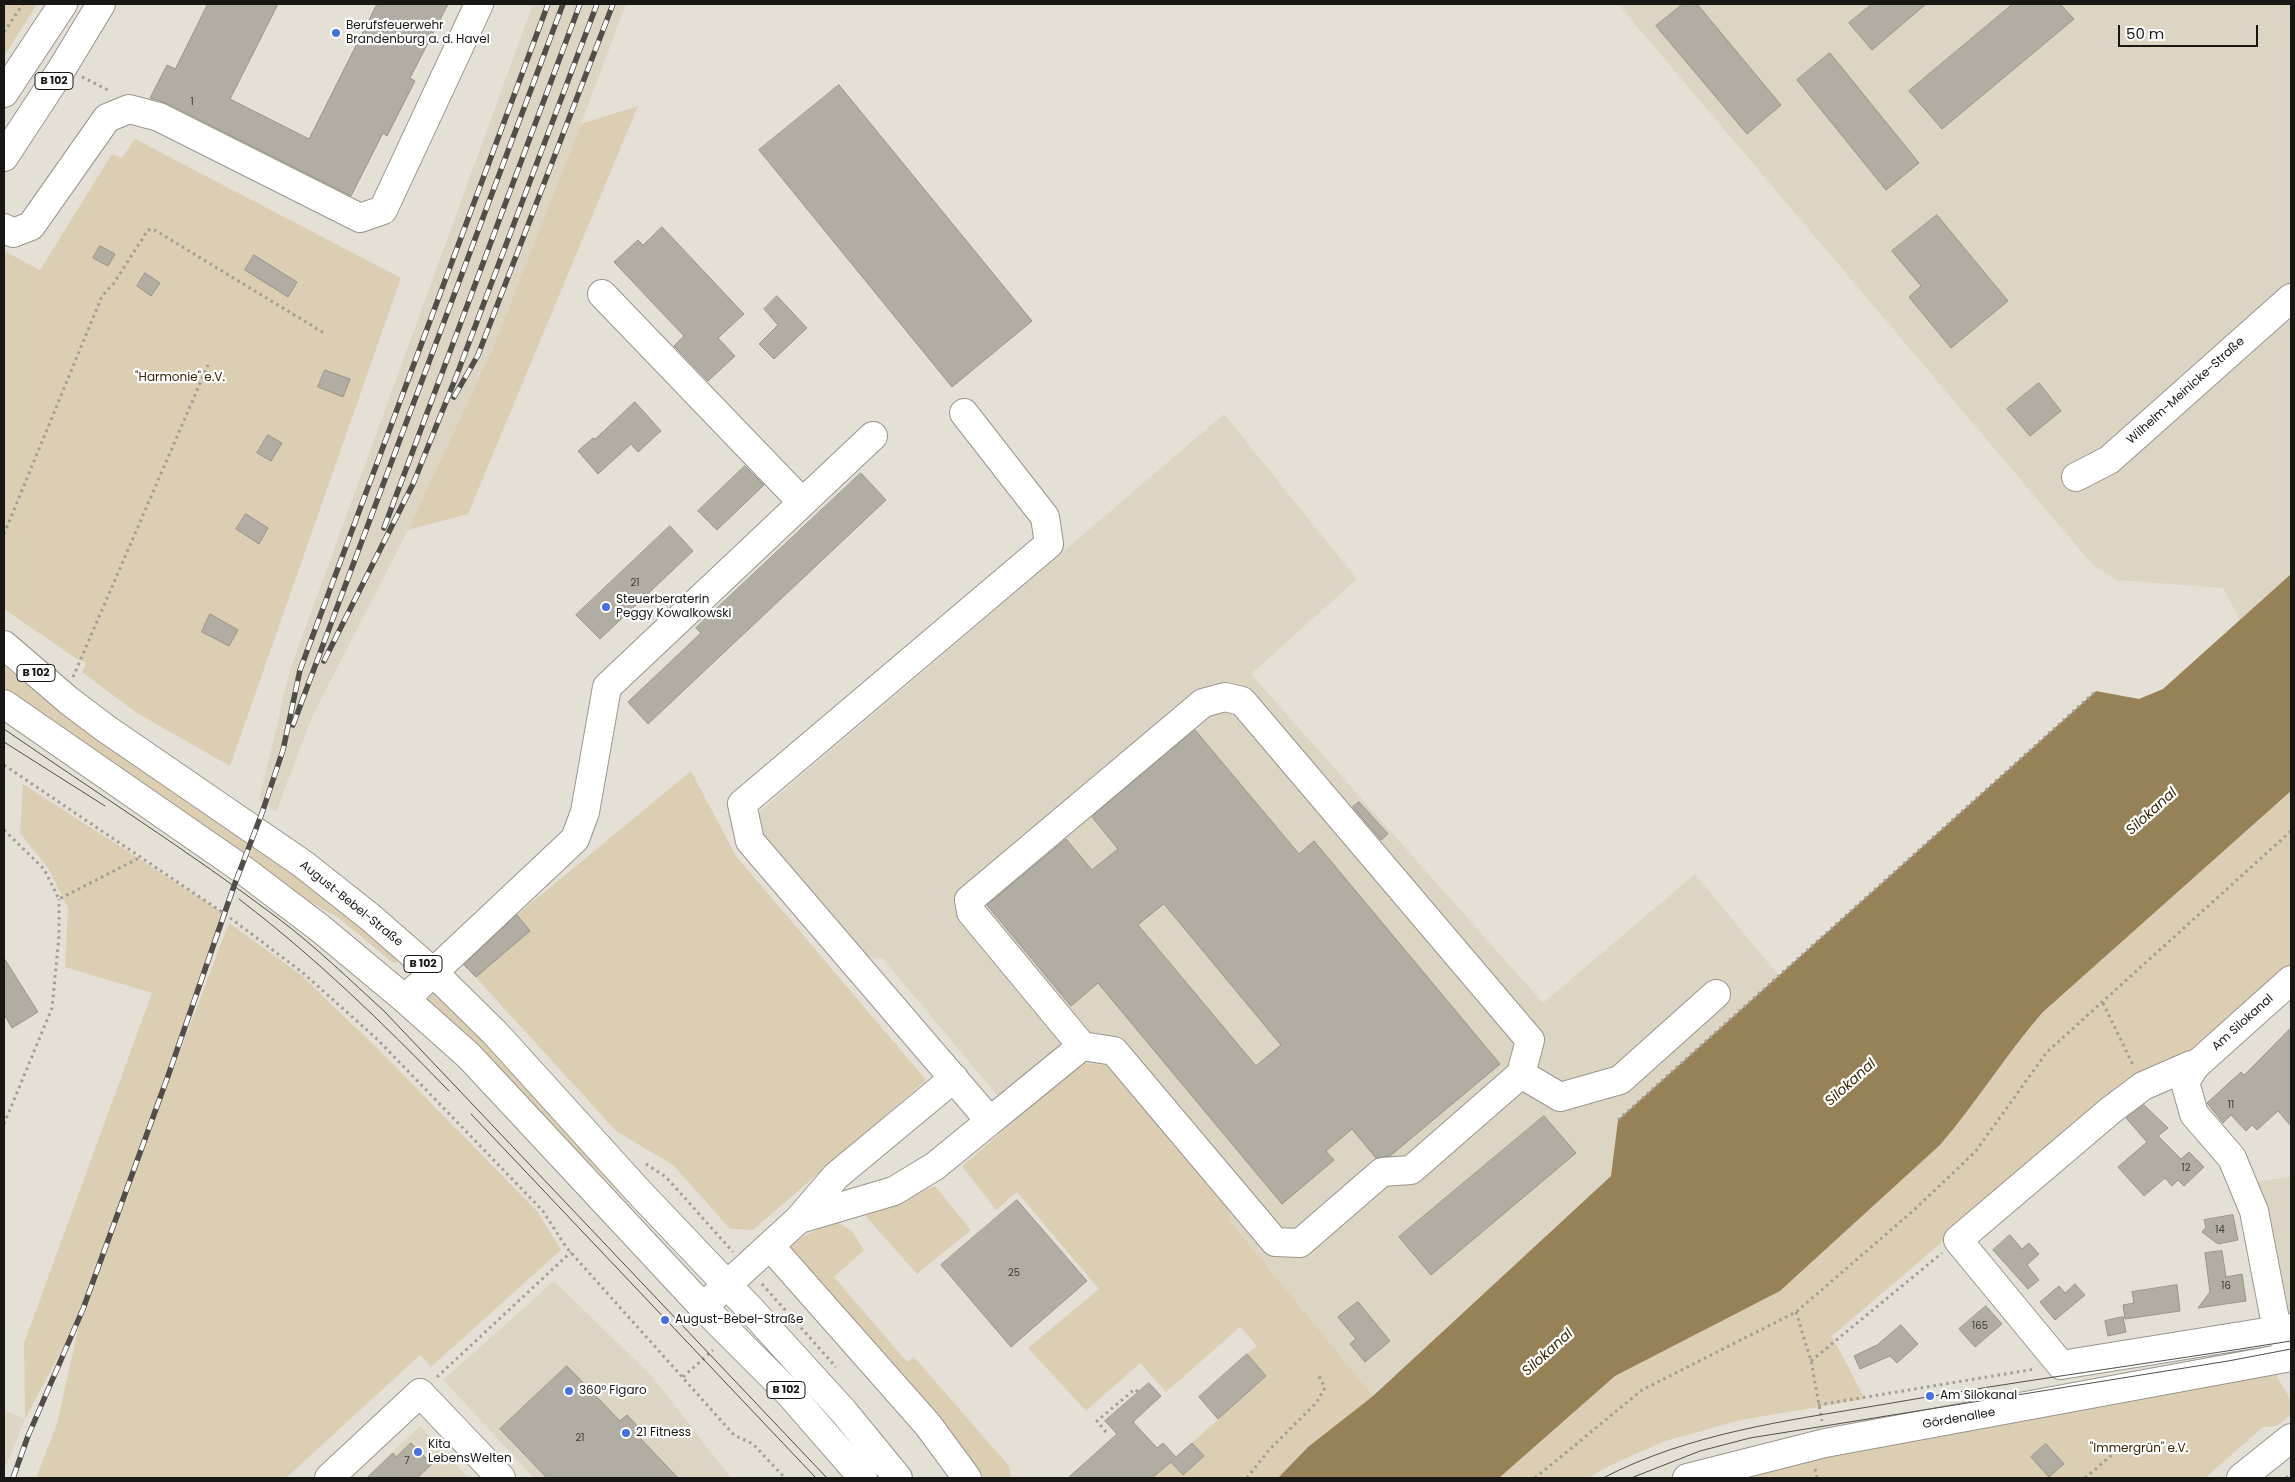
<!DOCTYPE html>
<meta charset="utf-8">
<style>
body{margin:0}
#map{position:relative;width:2295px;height:1482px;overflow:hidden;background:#e5e0d6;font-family:Poppins,sans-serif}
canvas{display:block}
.frame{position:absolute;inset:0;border:5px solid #191714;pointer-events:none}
.scale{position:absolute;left:2118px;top:25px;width:140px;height:22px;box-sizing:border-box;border:2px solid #191714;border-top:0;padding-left:6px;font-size:15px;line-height:18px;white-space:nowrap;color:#191714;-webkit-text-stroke:4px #fff;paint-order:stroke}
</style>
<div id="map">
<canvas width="2295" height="1482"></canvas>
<div class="frame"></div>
<div class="scale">50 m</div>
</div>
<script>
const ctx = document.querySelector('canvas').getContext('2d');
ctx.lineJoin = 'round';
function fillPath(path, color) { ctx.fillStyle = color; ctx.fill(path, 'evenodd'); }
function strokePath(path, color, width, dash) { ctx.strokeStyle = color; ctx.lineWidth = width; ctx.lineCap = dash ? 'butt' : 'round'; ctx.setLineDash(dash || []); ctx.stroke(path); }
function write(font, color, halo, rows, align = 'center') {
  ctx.font = font + ' Poppins,sans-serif'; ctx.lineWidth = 4.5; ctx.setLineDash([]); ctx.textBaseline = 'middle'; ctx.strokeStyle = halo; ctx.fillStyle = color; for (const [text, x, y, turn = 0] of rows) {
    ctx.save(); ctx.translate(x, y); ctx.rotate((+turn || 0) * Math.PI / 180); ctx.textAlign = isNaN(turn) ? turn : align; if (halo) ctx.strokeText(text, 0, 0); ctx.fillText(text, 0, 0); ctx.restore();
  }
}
const built = new Path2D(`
 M533,4H626L581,124L492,350L408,530L312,717L276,812L259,800L290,670Z
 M1618,4H2291V574L2240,620L2223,588L2116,580L2092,564Z
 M1224,414L1357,579L1251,674L1543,1003L1695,874L1779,976L1618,1120L1611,1176L1373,1396L1231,1222L1229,1210L1082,1063L1017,1119L883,959L865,957L758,831L760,811Z
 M2291,1177V1326H2288L2253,1182Z
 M554,1281L651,1375L731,1478H534L443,1380Z
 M4,1410L25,1419L4,1471Z
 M420,1426L469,1478H365Z`);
const green = new Path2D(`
 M4,4H37L4,56Z
 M638,106L468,514L408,530L492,350L581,124Z
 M135,139L401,278L230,766L137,713L82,672L86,663L74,657L4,609V251L40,270L112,154L122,158Z
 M4,666L63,713L249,839L241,858L4,694Z
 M691,771L736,856L926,1080L753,1230L730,1229L673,1165L616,1131L461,961Z
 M23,784L225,914L106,1246L229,923L300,974L375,1046L537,1211L561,1250L431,1367L420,1355L286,1478H36L57,1424L82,1312L25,1419L24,1343L152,993L65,967L68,908L48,868L20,833Z
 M2291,791V969L2196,1055L1996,1196L1832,1336L1865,1399L1741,1420L1665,1441L1609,1466L1588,1478H1499L1615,1376L1780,1291L1940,1145C1977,1102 2006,1054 2043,1012Z
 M254,843L400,957L398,962L393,963L339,918L285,888L248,862Z
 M436,989L683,1254L681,1257L589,1162L425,1003Z
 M1082,1063L1107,1066L1229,1210L1231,1222L1373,1396L1308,1447L1278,1478H1152L1171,1462L1183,1475L1204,1456L1192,1443L1266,1376L1247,1354L1257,1346L1240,1327L1166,1392L1140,1363L1086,1411L1028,1348L1099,1289L1017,1192L996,1210L962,1166Z
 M935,1186L971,1230L917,1274L863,1213Z
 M835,1221L852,1231L864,1250L834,1277L907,1362L914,1357L1009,1466L1011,1478H977L785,1253L798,1239Z
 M2275,1373L2291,1401V1414L2277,1426L2263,1427L2205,1478H1723L1792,1459Z`);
const water = new Path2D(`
 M2291,574V791L2043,1012C2006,1054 1977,1102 1940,1145L1780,1291L1615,1376L1499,1478H1278L1308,1447L1373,1396L1611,1176L1618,1120L2096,691L2139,699L2163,689Z`);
const building = new Path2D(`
 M208,4H278L230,99L309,139L377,4H448L410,78L415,81L387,136L383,133L351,196L166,103L150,98L167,65L175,69Z
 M1683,4H1697L1781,105L1747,134L1656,26Z
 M1872,4H1926L1872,50L1849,23Z
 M2013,4H2060L2074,19L1942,129L1909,91Z
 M1830,53L1919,163L1886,190L1797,80Z
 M839,85L1032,321L952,387L759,150Z
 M1937,215L2008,301L1951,348L1909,297L1921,286L1892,251Z
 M662,227L744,314L718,338L735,356L708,381L674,346L684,336L614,262L638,240L643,245Z
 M100,246L115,254L108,266L93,258Z
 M254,255L297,282L288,297L245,270Z
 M145,273L160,283L151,296L137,286Z
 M777,296L807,328L774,359L759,344L778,325L764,309Z
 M325,370L350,379L343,397L318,387Z
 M2039,383L2061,411L2030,436L2007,409Z
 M635,402L661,431L638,452L631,444L598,474L578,451L593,438L595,439Z
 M268,435L282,443L271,461L257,453Z
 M745,466L764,485L717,530L698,511Z
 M861,473L886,500L648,724L628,702L701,633L696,628Z
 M246,514L268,528L259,544L236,529Z
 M670,526L693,551L600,639L576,615Z
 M210,614L238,630L229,646L202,632Z
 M1195,730L1299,854L1314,841L1500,1064L1390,1156L1376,1158L1352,1129L1326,1151L1334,1160L1282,1204L1098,983L1071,1006L987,905L1066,839L1092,870L1118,849L1092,817ZM1164,904L1281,1045L1256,1066L1138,925Z
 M1359,802L1388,834L1381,840L1353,807Z
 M517,915L530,931L476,977L464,965Z
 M4,958L38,1012L12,1028L4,1014Z
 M2291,1028V1126L2278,1111L2257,1130L2252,1125L2246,1131L2231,1115L2223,1123L2207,1103L2241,1072L2244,1075Z
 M2144,1105L2168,1128L2158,1136L2181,1159L2189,1152L2204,1167L2184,1186L2178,1180L2172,1186L2165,1178L2144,1196L2118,1167L2147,1142L2126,1118Z
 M1544,1116L1576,1153L1431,1275L1399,1237Z
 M1017,1200L1087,1281L1011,1347L941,1265Z
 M2233,1215L2238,1240L2218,1244L2202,1232L2206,1227L2204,1220Z
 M2010,1235L2022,1249L2029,1243L2039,1254L2027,1265L2039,1280L2028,1289L1993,1250Z
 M2222,1251L2226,1277L2242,1274L2246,1301L2198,1308L2210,1292L2205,1253Z
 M2075,1284L2085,1295L2055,1320L2040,1302L2059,1286L2065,1293Z
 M2177,1285L2180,1311L2125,1319L2123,1305L2134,1303L2132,1292Z
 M1358,1302L1390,1341L1365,1362L1350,1344L1356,1339L1338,1317Z
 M1986,1306L2002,1324L1975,1347L1959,1329Z
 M2123,1317L2126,1332L2108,1336L2105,1321Z
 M1901,1325L1918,1344L1897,1363L1890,1356L1860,1369L1854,1356L1877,1345Z
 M1247,1354L1266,1376L1218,1419L1199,1397Z
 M567,1366L620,1421L627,1415L645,1434L640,1438L678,1478H547L500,1429Z
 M1149,1383L1161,1396L1133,1422L1157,1448L1163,1443L1176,1457L1192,1443L1204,1456L1183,1475L1171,1462L1152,1478H1068L1117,1434L1105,1421Z
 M411,1443L432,1464L417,1478H367L393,1453L396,1457Z
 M2046,1444L2064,1464L2049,1477L2031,1457Z`);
const path = new Path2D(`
 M4,32L23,4
 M82,77L110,91
 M4,534L102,296L114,283L148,230L153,229L324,333
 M73,677L208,365
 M4,765L225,914L302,972L377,1039L543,1211L566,1247L734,1435L753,1444L785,1478
 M4,830L44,869L59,899L141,857
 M2103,1003L2133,1065
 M4,1017H5
 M1618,1120L2096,691
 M4,1124L52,1008L59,936V899
 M646,1164L666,1177L733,1252
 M762,1284L836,1367
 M1796,1312L1811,1361L1822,1421
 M1811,1361L1942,1253
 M437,1377L571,1252
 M683,1377L713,1350
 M1818,1405L2035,1369
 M1106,1432L1097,1421L1135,1389L1138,1392
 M1815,1469L1817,1478
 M1247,1478L1269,1450L1316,1403L1325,1388L1318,1374
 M1535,1478L1642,1390L1796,1312L1914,1210L1975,1152L2047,1052L2291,831
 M2085,1478L2120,1448
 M2286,1478L2291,1474`);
const minor = new Path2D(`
 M4,228L13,233L31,226L107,118L129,109L159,117L360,218L383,210L479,4
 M602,294L802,502
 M2076,477L2109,460L2291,298
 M405,999L575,839L585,812L607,687L873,436
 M2195,1066L2191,1065L2143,1086L2111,1110L1958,1240L2061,1365L2291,1328
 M1521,1074L1560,1097L1620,1080L1716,994
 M990,1121L1082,1046L1114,1051L1275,1242L1300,1243L1382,1172L1411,1170L1521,1074L1530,1040L1242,701L1225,697L1203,703L969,900L971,912L1082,1046
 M799,1219L836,1176L954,1078
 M770,1246L928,1425L967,1478
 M703,1307L799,1219L894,1191L935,1166L990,1121L750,841L742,804L1049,544L1045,517L964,413
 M2289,1344L2277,1330L2254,1211L2232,1158L2194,1114L2185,1082L2195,1066L2291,980
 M329,1478L420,1393L501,1478
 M1687,1478L1825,1443L2291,1357
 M2241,1478L2291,1438`);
const major = new Path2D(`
 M4,93L63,4
 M4,157L63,67L101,4
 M4,645L68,700L105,728L303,864L370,917L433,972L495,1033L639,1192L753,1312L844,1412L898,1478
 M4,704L242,869L321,929L405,999L469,1056L703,1307L789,1393L863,1478`);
const tram = new Path2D(`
 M4,729C95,792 190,852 279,919C316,947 350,980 384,1011L827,1478
 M4,742L105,806
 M239,899C315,957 382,1022 449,1091
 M471,1114L816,1478
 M1603,1478C1690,1433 1785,1421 1880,1405C2017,1381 2154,1363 2291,1341
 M1631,1478L1700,1451L1750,1438L2228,1361L2291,1349`);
const rail = new Path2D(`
 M454,397L478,355L613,4
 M384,528L580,4
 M324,661L413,484L456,377L597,4
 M293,725L563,4
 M13,1478L28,1436L83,1309L168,1076L234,886L262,813L283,750L300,670L548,4`);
const markers = [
 [336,33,5,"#4571e3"],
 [606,607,5,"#4571e3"],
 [665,1320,5,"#4571e3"],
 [569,1391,5,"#4571e3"],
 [1930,1396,5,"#4571e3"],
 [626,1433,5,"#4571e3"],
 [418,1452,5,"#4571e3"]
];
const numberNames = [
 ["1",192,102],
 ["21",635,583],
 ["11",2231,1105],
 ["12",2186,1168],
 ["14",2220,1230],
 ["25",1014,1273],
 ["16",2226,1286],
 ["165",1980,1326],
 ["21",580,1438],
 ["7",407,1461]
];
const shields = [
 [54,81,38],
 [36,673,38],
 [423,964,38],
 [786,1390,38]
];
const shieldNames = [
 ["B 102",54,81],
 ["B 102",36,673],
 ["B 102",423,964],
 ["B 102",786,1390]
];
const poiNames = [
 ["Berufsfeuerwehr",346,26],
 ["Brandenburg a. d. Havel",346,40],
 ["Steuerberaterin",616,600],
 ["Peggy Kowalkowski",616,614],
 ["August-Bebel-Straße",675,1320],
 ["360° Figaro",579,1391],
 ["Am Silokanal",1940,1396],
 ["21 Fitness",636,1433],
 ["Kita",428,1445],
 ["LebensWelten",428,1459]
];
const parkNames = [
 ["\"Harmonie\" e.V.",180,378],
 ["\"Immergrün\" e.V.",2139,1449]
];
const streetNames = [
 ["Wilhelm-Meinicke-Straße",2186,391,-42],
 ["August-Bebel-Straße",351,904,39],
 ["Am Silokanal",2243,1023,-42],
 ["Gördenallee",1959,1419,-10]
];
const waterNames = [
 ["Silokanal",2152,812,-42],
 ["Silokanal",1851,1083,-42],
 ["Silokanal",1548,1353,-42]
];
fillPath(built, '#ddd5c4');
fillPath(green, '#dbceb3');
fillPath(water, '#978257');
fillPath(building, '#b1ada3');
strokePath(building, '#99948b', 1);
strokePath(minor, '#9a958c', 30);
strokePath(major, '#9a958c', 30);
strokePath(path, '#a19d95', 3, [2.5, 4]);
strokePath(minor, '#fff', 28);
strokePath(major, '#fff', 28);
strokePath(tram, '#514e49', 1);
strokePath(rail, '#514e49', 5.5);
strokePath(rail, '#fff', 4, [11]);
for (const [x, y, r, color] of markers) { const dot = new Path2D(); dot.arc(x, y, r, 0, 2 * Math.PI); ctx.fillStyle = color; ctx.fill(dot); strokePath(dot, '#fff', 2); }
write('10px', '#3f3c38', null, numberNames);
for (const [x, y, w] of shields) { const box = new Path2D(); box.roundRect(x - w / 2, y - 8.5, w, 17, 4); ctx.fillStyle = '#fff'; ctx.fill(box); strokePath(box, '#191714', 1); }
write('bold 11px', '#191714', null, shieldNames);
write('12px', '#191714', '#fff', poiNames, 'left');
write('12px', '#362601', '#fff', parkNames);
write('12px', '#191714', '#fff', streetNames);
write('italic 14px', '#362701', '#fff', waterNames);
</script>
